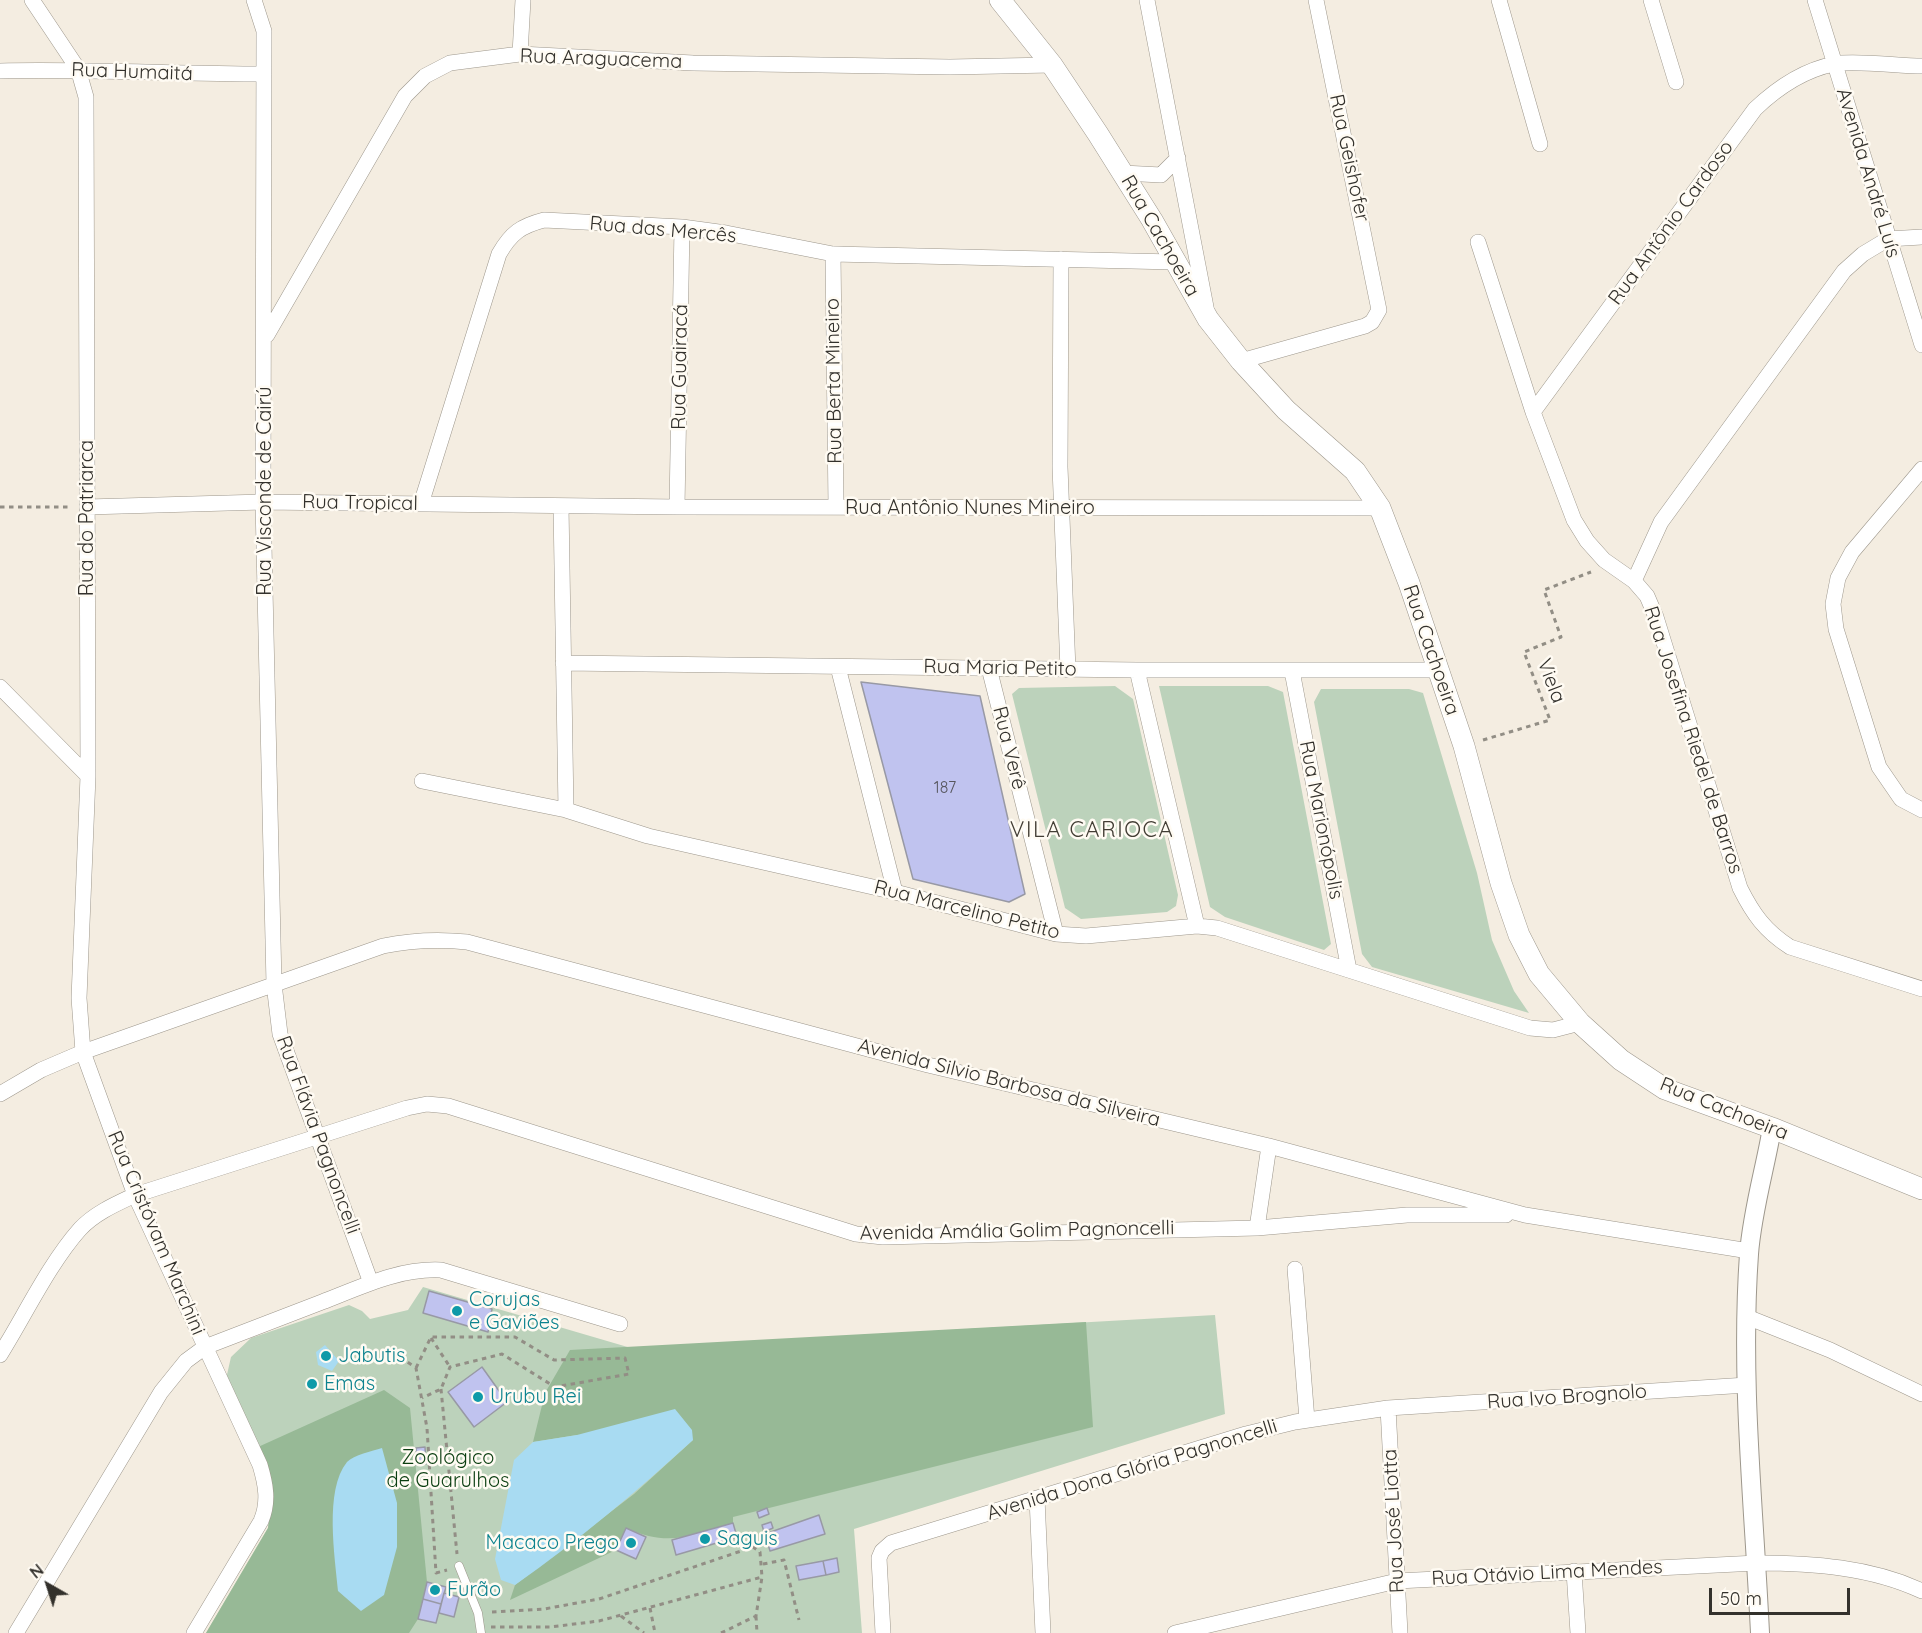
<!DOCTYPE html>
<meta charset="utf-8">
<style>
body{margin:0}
#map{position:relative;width:1922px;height:1633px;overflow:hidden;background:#f4ede1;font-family:Quicksand,sans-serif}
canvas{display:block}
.north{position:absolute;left:18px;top:1555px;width:60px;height:60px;-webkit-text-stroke:4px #fffbf3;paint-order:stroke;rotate:321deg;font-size:16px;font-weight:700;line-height:24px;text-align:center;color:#33312c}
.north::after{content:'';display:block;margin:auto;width:21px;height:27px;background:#33312c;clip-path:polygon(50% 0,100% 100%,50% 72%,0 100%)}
.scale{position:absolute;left:1709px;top:1588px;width:141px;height:27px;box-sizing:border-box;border:3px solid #33312c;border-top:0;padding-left:8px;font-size:18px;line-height:21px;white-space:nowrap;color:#33312c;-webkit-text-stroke:4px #fffbf3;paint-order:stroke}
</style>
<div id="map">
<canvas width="1922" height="1633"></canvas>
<div class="north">N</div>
<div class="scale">50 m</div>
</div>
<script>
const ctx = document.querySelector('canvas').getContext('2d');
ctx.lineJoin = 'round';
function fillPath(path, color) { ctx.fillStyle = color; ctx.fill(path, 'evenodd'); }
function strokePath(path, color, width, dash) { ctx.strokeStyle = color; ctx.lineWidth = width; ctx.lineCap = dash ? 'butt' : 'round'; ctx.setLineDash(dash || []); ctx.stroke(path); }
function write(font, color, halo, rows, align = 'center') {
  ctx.font = font + ' Quicksand,sans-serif'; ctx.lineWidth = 5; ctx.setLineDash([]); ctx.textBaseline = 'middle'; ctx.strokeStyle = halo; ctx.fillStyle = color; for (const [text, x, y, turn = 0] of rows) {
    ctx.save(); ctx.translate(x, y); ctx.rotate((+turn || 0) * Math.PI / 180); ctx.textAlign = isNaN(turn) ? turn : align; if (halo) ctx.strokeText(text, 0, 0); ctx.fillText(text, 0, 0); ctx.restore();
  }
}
const green = new Path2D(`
 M1115,686L1133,699L1178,895L1176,906L1167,912L1081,919L1065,908L1012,694L1019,688Z
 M1159,686H1268L1283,692L1331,944L1324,950L1225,917L1210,907Z
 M1321,689H1409L1423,693L1477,873L1492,940L1514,991L1529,1013L1372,967L1362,954L1314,702Z
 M423,1287L631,1348L1215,1315L1225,1414L854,1529L862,1633H206L268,1528L273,1486L226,1379L231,1357L251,1338L349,1305L362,1311L370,1319L408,1310Z`);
const forest = new Path2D(`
 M1086,1322L1093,1427L733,1517V1523C691,1535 670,1548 626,1528L616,1550L510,1600L515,1585L634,1494L693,1440L577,1435L533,1442L545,1393L570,1350Z
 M384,1390L410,1408L427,1582L418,1619L409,1633H206L268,1528L273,1486L258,1447Z`);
const water = new Path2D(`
 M325,1345L339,1361L332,1371L318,1365L316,1352Z
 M675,1409L692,1430L693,1440C636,1492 578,1541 515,1585L501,1580L495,1559L514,1460L533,1442L577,1435Z
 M382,1448L397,1503V1547L384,1595L361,1611L338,1591C335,1557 324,1490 347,1462C354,1455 372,1451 382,1448Z`);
const building = new Path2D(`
 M861,682L980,696L1025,894L1009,902L913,879Z
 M429,1291L492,1309L488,1332L423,1313Z
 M482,1367L507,1402L474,1427L448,1392Z
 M425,1447L426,1464L416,1465V1448Z
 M767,1508L769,1514L759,1518L757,1512Z
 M819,1515L825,1534L770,1551L765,1534Z
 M771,1522L773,1528L764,1532L762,1525Z
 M733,1523L737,1537L676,1555L672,1540Z
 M626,1528L646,1537L636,1559L616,1550Z
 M837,1558L839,1572L826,1575L823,1561Z
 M823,1561L826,1575L799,1580L796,1566Z
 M427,1582L446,1587L441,1604L423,1599Z
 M444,1593L459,1597L454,1617L439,1613Z
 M423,1599L441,1604L436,1623L418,1619Z`);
const path = new Path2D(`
 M0,507H71
 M1483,740L1550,720L1524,652L1561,637L1544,590L1591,572
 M431,1338L450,1367
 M393,1352L416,1368L427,1428L436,1573L447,1570
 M416,1368L431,1337H515L554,1360L625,1358L629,1374L555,1387L502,1354L450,1367L441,1389L422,1398
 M441,1389L457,1554
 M763,1564L784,1560L799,1620
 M650,1608L655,1633
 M492,1612L544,1609L599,1599L753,1547L760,1552L762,1577L756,1616L721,1633
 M621,1616L644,1633
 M756,1616L757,1633
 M491,1627H550L599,1621L762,1577`);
const service = new Path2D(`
 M459,1566L478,1613L481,1633`);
const minor = new Path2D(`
 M32,0L78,69L86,97L88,776L79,998L83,1052L135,1195L260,1465C266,1485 269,1502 261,1521L194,1633
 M254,0L264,31L263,502L274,984L280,1034L371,1283
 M1147,0L1206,307
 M1499,0L1540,144
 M1651,0L1676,82
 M1815,0L1922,345
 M520,54L523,0
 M0,71C88,69 176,74 264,74
 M1123,173L1161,175L1178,158
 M1478,242L1533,412L1574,520L1587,541L1604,560L1634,581L1647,596L1656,617L1740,888C1753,914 1765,931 1790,947L1922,989
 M833,254L836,507
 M1061,259L1060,467L1068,670
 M267,335L405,96L425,76L450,63L520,54L693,63L950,67L1052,65
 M1241,361L1365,326L1372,322L1379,310L1316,0
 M1533,412L1755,109C1776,89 1804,70 1834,64C1854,60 1899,66 1922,66
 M1922,469L1852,552L1838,578L1833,604L1836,629L1879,767L1901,799L1922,810
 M421,504L499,254C511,233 521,226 544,220L682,227L726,233L833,254L1174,262
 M561,506L566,810
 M87,507L263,502L677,507L1380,508
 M677,507L682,227
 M1634,581L1661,522L1844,271L1863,254L1888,239L1922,237
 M563,663L1137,670H1438
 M838,667L895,892
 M989,668L1056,934
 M1137,670L1197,926
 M1292,671L1349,970
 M0,687L88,776
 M422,781L566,810L648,836L895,892L1056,934L1086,936L1197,926L1217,928L1530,1028L1553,1030L1580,1023
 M0,1094L41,1070L83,1052L383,946C412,940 438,939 467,942L928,1065L1269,1146L1525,1215L1749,1251
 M1257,1228L1269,1146
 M1295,1269L1307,1420
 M1747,1317L1830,1350L1922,1394
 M0,1355C25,1315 49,1264 80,1229C95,1213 116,1204 135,1195L407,1108L427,1104L448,1106L856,1234L883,1237L1257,1228L1407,1215H1506
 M1388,1408L1400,1633
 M1037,1498L1043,1633
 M1574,1571L1578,1633
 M16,1633L161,1392L186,1361L205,1347C244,1332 283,1317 322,1302C361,1287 399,1268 441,1270L620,1324
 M883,1633L879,1558L882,1551L891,1543L1246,1434L1295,1422L1388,1408L1747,1385
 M1175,1633L1397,1581L1757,1563C1812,1563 1871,1567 1922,1591`);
const tertiary = new Path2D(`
 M1760,1633C1754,1507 1740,1380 1749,1254C1752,1212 1765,1169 1772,1128`);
const secondary = new Path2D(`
 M1000,0L1052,65L1098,134L1152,220L1208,319L1241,361L1286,410L1355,471L1380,508L1409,583L1464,746L1501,883L1519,935L1539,974L1580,1023L1621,1060L1665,1089L1772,1128L1922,1189`);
const markers = [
 [457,1311,6,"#0f9aa8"],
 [326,1356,6,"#0f9aa8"],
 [312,1384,6,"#0f9aa8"],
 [478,1397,6,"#0f9aa8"],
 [705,1539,6,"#0f9aa8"],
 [631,1543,6,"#0f9aa8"],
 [435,1590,6,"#0f9aa8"]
];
const numberNames = [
 ["187",945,788]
];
const streetNames = [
 ["Rua Araguacema",601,59,2],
 ["Rua Humaitá",132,72,2],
 ["Rua Geishofer",1349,158,78],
 ["Avenida André Luís",1868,173,73],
 ["Rua Antônio Cardoso",1671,223,-54],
 ["Rua das Mercês",663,230,5],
 ["Rua Cachoeira",1160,236,60],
 ["Rua Guairacá",680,367,-89],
 ["Rua Berta Mineiro",834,381,-91],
 ["Rua Visconde de Cairú",265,491,-90],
 ["Rua Tropical",360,503,1],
 ["Rua Antônio Nunes Mineiro",970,508],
 ["Rua do Patriarca",87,518,-90],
 ["Rua Cachoeira",1431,650,71],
 ["Rua Maria Petito",1000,668,1],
 ["Viela",1551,681,69],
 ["Rua Josefina Riedel de Barros",1693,740,72],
 ["Rua Verê",1009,748,76],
 ["Rua Marionópolis",1321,820,79],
 ["Rua Marcelino Petito",967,910,14],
 ["Avenida Silvio Barbosa da Silveira",1009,1083,14],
 ["Rua Cachoeira",1724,1109,22],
 ["Rua Flávia Pagnoncelli",318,1135,70],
 ["Avenida Amália Golim Pagnoncelli",1017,1231,-1],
 ["Rua Cristóvam Marchini",156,1233,67],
 ["Rua Ivo Brognolo",1567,1397,-4],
 ["Avenida Dona Glória Pagnoncelli",1132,1470,-17],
 ["Rua José Liotta",1394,1521,-93],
 ["Rua Otávio Lima Mendes",1547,1573,-3]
];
const cultureNames = [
 ["Corujas",469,1300],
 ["e Gaviões",469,1323],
 ["Jabutis",338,1356],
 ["Emas",324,1384],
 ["Urubu Rei",490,1397],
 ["Saguis",717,1539],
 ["Macaco Prego",619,1543,"right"],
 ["Furão",447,1590]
];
const parkNames = [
 ["Zoológico",448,1458],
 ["de Guarulhos",448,1481]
];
const quarterNames = [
 ["VILA CARIOCA",1092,830]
];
fillPath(green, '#bcd2bb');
fillPath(forest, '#97b996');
fillPath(water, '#a8dbf2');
fillPath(building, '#c0c3ef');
strokePath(building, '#9899a5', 1.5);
strokePath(service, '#9d978c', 9);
strokePath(minor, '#9d978c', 16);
strokePath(tertiary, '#9d978c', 20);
strokePath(secondary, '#9d978c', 22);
strokePath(path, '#928e85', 3, [4.5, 4.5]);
strokePath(service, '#fff', 8);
strokePath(minor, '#fff', 15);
strokePath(tertiary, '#fff', 18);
strokePath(secondary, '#fff', 21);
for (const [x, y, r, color] of markers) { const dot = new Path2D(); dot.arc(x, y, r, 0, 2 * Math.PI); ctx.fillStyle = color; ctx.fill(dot); strokePath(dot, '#fffbf3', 2); }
write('16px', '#56565d', null, numberNames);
write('20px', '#33312c', '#fffbf3', streetNames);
write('20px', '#0d838f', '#fffbf3', cultureNames, 'left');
write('20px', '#0a3e10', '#fffbf3', parkNames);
ctx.letterSpacing = '1.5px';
write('22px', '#433e35', '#fffbf3', quarterNames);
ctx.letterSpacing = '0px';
</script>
